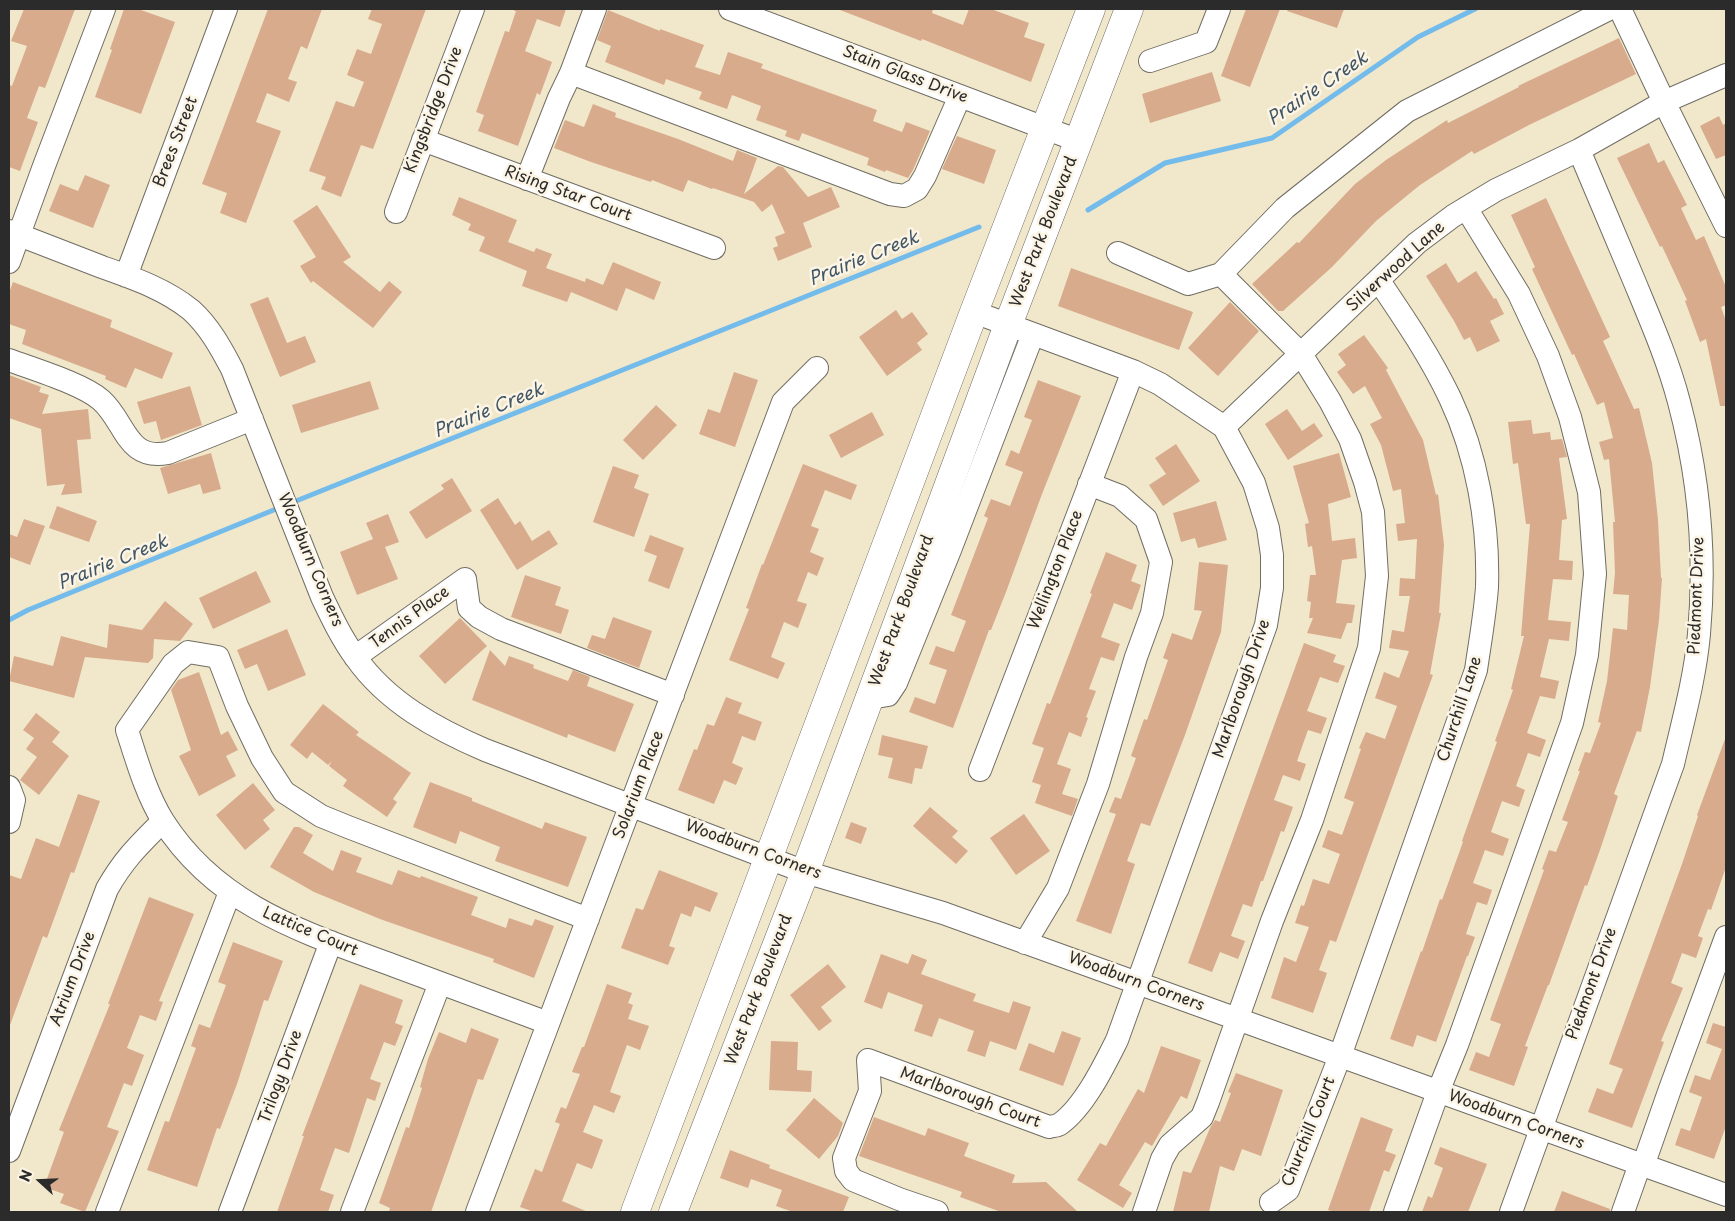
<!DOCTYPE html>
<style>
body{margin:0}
#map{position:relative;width:1735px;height:1221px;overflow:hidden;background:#f1e7cb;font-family:"Playpen Sans",sans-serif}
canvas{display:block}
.frame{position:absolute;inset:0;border:10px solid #2b2b2b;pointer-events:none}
.north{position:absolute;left:15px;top:1156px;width:50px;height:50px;-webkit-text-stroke:4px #fcf5e5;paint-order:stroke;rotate:290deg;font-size:14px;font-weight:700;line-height:20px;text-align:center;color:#2b2b2b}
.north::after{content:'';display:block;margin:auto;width:18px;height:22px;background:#2b2b2b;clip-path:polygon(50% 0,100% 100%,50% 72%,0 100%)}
</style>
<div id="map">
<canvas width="1735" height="1221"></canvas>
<div class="frame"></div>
<div class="north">N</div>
</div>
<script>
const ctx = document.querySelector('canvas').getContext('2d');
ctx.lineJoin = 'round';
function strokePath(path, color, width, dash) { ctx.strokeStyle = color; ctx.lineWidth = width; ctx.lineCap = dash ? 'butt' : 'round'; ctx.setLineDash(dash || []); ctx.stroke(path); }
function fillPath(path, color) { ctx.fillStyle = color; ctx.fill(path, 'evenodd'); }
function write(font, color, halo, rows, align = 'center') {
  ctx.font = font + ' "Playpen Sans",sans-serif'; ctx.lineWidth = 5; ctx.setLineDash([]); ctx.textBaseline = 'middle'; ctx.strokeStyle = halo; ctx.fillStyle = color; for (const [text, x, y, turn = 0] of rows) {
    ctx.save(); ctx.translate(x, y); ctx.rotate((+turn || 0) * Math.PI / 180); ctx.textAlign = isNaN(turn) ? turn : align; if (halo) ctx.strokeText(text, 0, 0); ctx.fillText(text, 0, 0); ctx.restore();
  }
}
const stream = new Path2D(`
 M1088,210L1165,163L1272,138L1418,37L1475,9
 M291,503L979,227
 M9,620L28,610L281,507`);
const building = new Path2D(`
 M24,9H75L45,88L39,86L27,118L38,122L20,171L9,167V85L12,86L27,46L11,41Z
 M124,9H138L175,22L141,114L95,97L112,50L110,49Z
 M268,9H322L307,49L301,46L288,79L297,82L289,102L267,93L256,122L281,131L246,223L220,213L227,193L202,184Z
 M372,9H426L373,149L361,145L341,197L321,189L326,177L309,171L336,101L354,107L364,82L347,75L357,49L371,54L382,24L368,19Z
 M515,9H566L560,27L537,19L525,51L552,62L540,95L537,93L518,146L478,131L484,115L476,112L505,31L509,32L516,11H514Z
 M840,9H933L932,13L963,25L969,9H991L1029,23L1024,37L1045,44L1031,82L922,39L921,41L840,10Z
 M1246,9H1280L1250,87L1221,76Z
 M1288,9H1344L1337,28L1287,11Z
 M608,10L660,31V29L704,45L695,67L720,75L728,52L763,64L761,68L877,110L873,121L902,132L906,122L930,131L913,170L908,178L886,170L885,172L867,165L869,158L802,133L799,141L785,136L787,131L756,120L761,106L732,95L727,109L699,99L702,92L666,79L664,85L605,62L611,46L597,40Z
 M1619,38L1636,74L1529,125L1474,154L1472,151L1420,185L1376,221L1332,267L1283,311H1278L1252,284L1297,242L1299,243L1355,184L1386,160L1447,120L1448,123L1519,87L1518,86Z
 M1212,72L1221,101L1150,123L1142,94Z
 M593,104L616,113L615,117L678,139L733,161L737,150L757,158L744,194L778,166L783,167L808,197L831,187L840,207L803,223L812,247L778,261L773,248L778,246L775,237L785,233L772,204L762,212L754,202L713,188L712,189L688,180L683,192L652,180L651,182L591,162L554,148L565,120L584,127Z
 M1719,116L1723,125L1726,123V155L1716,159L1700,126Z
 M957,136L996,150L984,184L942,169Z
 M1649,143L1658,163L1664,160L1687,205L1681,208L1696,240L1704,236L1726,287V305L1721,307L1726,321V406H1720L1706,339L1700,342L1685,301L1687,300L1662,246L1660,247L1617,158Z
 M85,175L110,185L93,228L49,211L60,184L78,191Z
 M459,197L517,220L508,242L534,252L536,248L552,254L546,268L585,282L586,278L603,285L613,262L661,282L654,300L626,288L617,311L571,292L567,302L522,286L527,271L479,251L485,237L468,230L471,224L452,215Z
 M1546,198L1610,337L1603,341L1634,409L1639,408L1652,463L1658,520L1661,578H1662L1659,620L1650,687L1641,732L1637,731L1614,794L1618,796L1601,847L1587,886L1585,885L1549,985H1548L1525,1046L1528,1047L1514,1086L1469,1070L1476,1052L1489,1057L1501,1024L1490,1020L1544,870L1542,869L1549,850L1556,852L1568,822L1562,820L1580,771H1578L1585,752L1590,753L1601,723L1598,722L1607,681L1613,628L1627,630L1629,595L1613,594L1615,573L1613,522H1615L1609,459L1604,460L1599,442L1613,438L1604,402L1597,405L1574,354L1572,355L1532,269L1535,267L1511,215Z
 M317,205L351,257L343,262L380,292L389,281L402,292L373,328L313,281L311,283L300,266L316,257L293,221Z
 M1446,263L1458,283L1476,271L1494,299L1496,298L1504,314L1490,321L1500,341L1477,352L1470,337L1464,340L1454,321L1426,276Z
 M1071,268L1193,312L1179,350L1058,306Z
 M13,282L112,320L110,327L173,353L162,379L135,368L126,388L105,379L106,376L22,344L26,330L9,324V293Z
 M268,297L287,343L305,336L316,362L280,377L250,304Z
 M1230,302L1259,331L1218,376L1188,348Z
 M896,310L902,319L912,312L928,334L917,343L922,350L887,376L859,337Z
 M1364,335L1388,368L1386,370L1423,440L1436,495L1438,494L1444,545L1439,613H1441L1430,674L1433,675L1336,942L1330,940L1319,970L1327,973L1313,1013L1271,998L1284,957L1296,962L1309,927L1295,923L1301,905L1304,906L1313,879L1329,884L1340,854L1322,847L1328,830L1342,835L1354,802L1344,798L1361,749L1359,748L1366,732L1385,739L1397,706L1375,698L1384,672L1399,678L1409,651L1389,648L1392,630L1404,632L1410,596H1399L1400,578L1415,579L1417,539L1398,541L1396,524L1405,523L1401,489L1393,491L1381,445L1370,424L1382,418L1365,386L1353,394L1337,372L1346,365L1338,354Z
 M734,372L758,380L735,447L699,434L708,409L720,413Z
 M9,375L41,387L39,392L49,395L42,414L88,409L91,439L77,440L82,493L61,495L65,484L47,486L41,429L9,418Z
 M1038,380L1081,396L1042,494L1006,592L991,630H989L953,728L909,712L915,697L935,704L947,670L929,664L936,646L954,652L966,621L951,615L988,518L984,516L991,499L1010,506L1023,472L1005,465L1011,450L1019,454L1032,420L1024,417Z
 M370,381L379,409L301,433L292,405Z
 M190,386L202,425L161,440L156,421L144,424L137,402Z
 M656,405L677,425L643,460L623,440Z
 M1287,409L1302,431L1314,423L1323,436L1288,460L1265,424Z
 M872,412L884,435L841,458L829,435Z
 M1531,420L1533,434L1550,432L1551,440L1562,439L1567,457L1559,458L1567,519L1562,520L1559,560L1573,561L1572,580L1553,579L1548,620L1571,622L1569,641L1549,639L1540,677L1559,681L1555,699L1540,696L1527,733L1546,740L1540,757L1528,753L1516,786L1525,790L1519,807L1502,801L1491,832L1509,839L1503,856L1485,850L1473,883L1492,890L1487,905L1477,902L1466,934L1475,937L1468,956H1467L1436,1042L1417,1035L1413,1047L1390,1039L1421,951L1422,952L1440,899L1442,900L1463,842L1462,841L1497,742L1495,741L1513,690L1511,689L1524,636H1521L1530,524H1526L1518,463L1513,464L1508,422Z
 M1176,444L1200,481L1163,506L1149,485L1166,474L1155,458Z
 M211,453L221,489L203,494L200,484L168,494L160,468Z
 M1339,453L1351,497L1328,504L1332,541L1355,538L1357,558L1342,560L1336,603L1355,605L1352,623H1347L1341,639L1307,633L1313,618H1309L1311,602L1307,601L1310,575H1316L1312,546L1308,547L1305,524L1309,523L1293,466Z
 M803,464L857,485L851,500L825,490L811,526L819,529L810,552L824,558L817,576L808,572L797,601L807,604L798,628L784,622L771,657L785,663L778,679L729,660L749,609L746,608L762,564L763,565Z
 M613,466L639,475L634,488L649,494L634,537L593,522Z
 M452,478L472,511L426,539L409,512L444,489L441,485Z
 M498,498L515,525L520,521L532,541L549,530L558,544L517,570L480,510Z
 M1216,501L1227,540L1198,548L1195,538L1181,542L1173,513Z
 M57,506L97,521L89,542L49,528Z
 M388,514L399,542L385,547L398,579L357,595L340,552L373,539L366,523Z
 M24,519L45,526L30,565L9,557V534L17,537Z
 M650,535L684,548L669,589L648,581L657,556L644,551Z
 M1106,552L1137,565L1131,581L1141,585L1132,610L1114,603L1101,637L1120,644L1114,661L1101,657L1089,689L1096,691L1086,717L1088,718L1081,737L1069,732L1057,764L1071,769L1062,794L1078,799L1072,816L1035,803L1041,785L1032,782L1044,748L1032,744L1047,703L1050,704L1092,594L1090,593Z
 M1199,562L1228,565L1221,632L1185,735L1150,826L1141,823L1127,861L1135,864L1111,934L1076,921L1116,814L1109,812L1115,797L1121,799L1136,758L1131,756L1144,719L1147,720L1168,660L1163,658L1172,633L1192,640L1202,611L1194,610Z
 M256,571L271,602L213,629L199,598Z
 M525,575L561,587L555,605L569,610L561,634L511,617Z
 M165,601L193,624L180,641L154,639L153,658L148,663L85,657L74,698L9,681L14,656L53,666L61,636L107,648L109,624L142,630Z
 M613,617L652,631L639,668L587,648L592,635L605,639Z
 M460,618L487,646L445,684L419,656Z
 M287,629L306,675L268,691L257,664L245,669L237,650Z
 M1304,643L1336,655L1333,662L1345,666L1338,683L1320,677L1307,711L1327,718L1321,734L1308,730L1297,761L1306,764L1300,781L1283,775L1274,800L1293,807L1284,832L1281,831L1263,881H1261L1252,907L1243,904L1231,936L1245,941L1238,959L1220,952L1212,972L1188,963Z
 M490,650L505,666L509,656L534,665L533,668L568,681L573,670L590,677L587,686L634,704L615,752L568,734L567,738L472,700Z
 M199,672L221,735L228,731L238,750L226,756L236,776L199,796L179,756L191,750L171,690L178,680Z
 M726,697L742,703L738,713L762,722L755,741L742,736L732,763L743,768L736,785L724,780L714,804L678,790L694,749L697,750L707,724L714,726Z
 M323,704L359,732L356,735L411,773L393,799L397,802L387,817L343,786L347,780L329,766L332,761L328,765L312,752L307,759L290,745Z
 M36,713L60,732L52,742L69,756L39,795L20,780L37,757L26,749L34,738L23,730Z
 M882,735L928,746L922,769L915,768L912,784L888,778L893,758L878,755Z
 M1725,739L1726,740V867L1711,910L1708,909L1698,936L1703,938L1696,958L1682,953L1671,983L1683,988L1661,1041L1664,1042L1632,1128L1588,1112L1597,1088L1613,1094L1623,1069L1609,1064L1682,864L1698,816L1697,815Z
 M430,782L472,798V801L542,829L545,822L587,837L568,887L495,861L500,847L460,831L456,844L413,827Z
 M253,783L275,810L263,820L270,829L245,850L216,815Z
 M78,794L100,801L74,873L71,872L47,938L43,936L10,1025L9,1024V875L21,879L36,838L59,847Z
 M930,807L958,831L952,837L968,851L956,864L913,826Z
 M1024,814L1050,851L1016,875L990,838Z
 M851,822L867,828L861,844L845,838Z
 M294,827H299L313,835L303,853L333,871L341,850L362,858L356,872L392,885L398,870L420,878L421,876L478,897L471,915L506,928L509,918L532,926L535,919L554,926L534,978L493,962L494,959L380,919L314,892L270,867Z
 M659,870L718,893L710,912L695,906L691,917L681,913L669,946L675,948L668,965L621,948L636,908L643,910Z
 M149,897L194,914L159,1001L163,1002L156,1021L140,1015L127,1048L144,1055L132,1086L124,1083L107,1127L119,1131L85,1212L60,1203L64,1194L44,1187L64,1132L59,1130L110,1004H108Z
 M233,942L283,961L268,1001L264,1000L237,1084L220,1129L217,1128L197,1187L147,1170L165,1121L169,1122L196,1048L191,1046L199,1024L210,1028L226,985L218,982Z
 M881,954L908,964L912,954L927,960L921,974L976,994L973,1001L1009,1013L1013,1001L1031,1007L1016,1050L990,1041L985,1057L967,1051L974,1031L939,1018L932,1037L914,1031L923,1005L888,992L882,1009L864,1002Z
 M828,964L846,987L821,1007L832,1021L819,1031L790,995Z
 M360,984L403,1000L395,1023L403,1026L395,1046L384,1042L370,1079L381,1083L375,1101L367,1098L349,1153L335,1148L320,1190L334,1195L328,1212H277L304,1136H302Z
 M607,984L632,993L628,1003L633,1005L628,1019L649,1026L640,1050L627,1045L610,1092L621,1096L614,1113L594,1105L583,1132L603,1140L592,1169L577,1163L562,1201L588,1212H534L520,1207L535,1169L542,1172L560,1124L555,1122L561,1107L566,1109L580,1074L572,1072L582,1047H584Z
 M1713,1023L1726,1027V1126L1714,1159L1675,1145L1681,1128L1690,1131L1702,1097L1689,1092L1695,1075L1710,1080L1722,1049L1706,1043Z
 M471,1028L499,1039L483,1080L478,1079L431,1212H389L390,1208L379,1203L406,1127L409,1128L422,1088L420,1087L428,1059L439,1032L466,1043Z
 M1062,1031L1081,1038L1063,1086L1019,1070L1029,1043L1054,1053Z
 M771,1041L798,1042L797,1070L812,1071L811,1092L769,1090Z
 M1161,1046L1201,1060L1187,1099L1181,1096L1152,1146L1145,1142L1119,1185L1132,1193L1123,1208L1077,1180L1100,1143L1106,1146L1138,1089L1144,1093Z
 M1236,1073L1283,1090L1261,1156L1242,1149L1234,1171L1220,1166L1209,1212H1173L1183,1171L1191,1173L1210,1128L1215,1120L1220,1122L1231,1093L1228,1092Z
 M814,1098L843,1123L838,1136L819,1159L786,1130Z
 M874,1117L925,1136L928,1128L969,1143L964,1156L1015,1175L1012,1183L1046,1182L1078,1212H1001L960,1197L962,1192L859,1156Z
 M1361,1117L1393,1129L1385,1151L1396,1155L1389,1172L1384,1170L1369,1212H1336L1328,1210Z
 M1440,1147L1487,1164L1468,1212H1422L1428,1196L1432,1198L1443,1168L1434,1164Z
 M730,1150L770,1165L769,1168L849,1197L843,1212H793L776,1206L782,1190L751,1179L748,1188L720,1178Z
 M1562,1191L1610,1209V1212H1554Z`);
const minor = new Path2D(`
 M595,9L571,73L890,194L904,196L917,189L925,176L960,96
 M730,9L1079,141
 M1620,9L1664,102L1726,226
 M1150,61L1206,42L1219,9
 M423,140L714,248
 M527,179L559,98L571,73
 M396,212L473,9
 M9,231C40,243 71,255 102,267C133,278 165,289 191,310C209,326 221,348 232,369L322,597C332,618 342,639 356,658C387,702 436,729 485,750L805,872L943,913L1726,1195
 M1118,253L1188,284L1221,274L1285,208L1407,111L1609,9
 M9,262L44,166L104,9
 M126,276L226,9
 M9,360C33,369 83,384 101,400C126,422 126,461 168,453L252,419
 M1224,427L1417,243L1453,216L1496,190L1579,150L1664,102L1726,75
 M355,657L465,579L469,608L479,617L501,629L673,695
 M870,698L888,695L896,683L950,550L1033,334
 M980,770L1133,371
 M9,787L14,800L9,822
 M1025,943L1058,888L1098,784L1136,657L1152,613L1161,562L1146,519L1120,496L1089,484
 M548,1023C496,1004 444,984 392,965C303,932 217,906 163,821C146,793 137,761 127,730L173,664L188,652L218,657L237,706L262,758L284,792L321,816L348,827L588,919
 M9,1151L107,889C124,859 139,845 163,821
 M1643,1166L1670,1089L1726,937
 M1271,1202L1288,1190L1340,1056L1476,670C1480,642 1485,615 1487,587C1489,524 1477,455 1450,398C1430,356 1404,318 1379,281
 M107,1212L230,892
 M230,1212L331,942
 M352,1212L440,983
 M477,1212L783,402L817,368
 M937,1212L899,1199L853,1180L846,1171L844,1158L870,1091L868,1060L1049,1127C1053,1126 1057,1126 1060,1124C1084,1107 1104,1066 1117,1040L1266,625L1272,588V555L1268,528L1254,483L1224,427L1160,384L1133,371L974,312
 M1144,1212L1162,1159L1170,1145L1202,1117L1208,1102L1272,921L1312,820L1369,648L1377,576L1373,512L1365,482L1350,439L1330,401L1301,354L1221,274
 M1395,1212L1438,1092L1457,1045L1572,723L1587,655L1595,574L1589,492L1570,417L1548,356L1519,294L1466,208
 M1511,1212L1673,764C1683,721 1695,678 1699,634C1706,557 1699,477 1679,402C1668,360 1650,319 1633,278C1615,235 1597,193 1579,150
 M1623,1212L1640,1164`);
const major = new Path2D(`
 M635,1212L974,312L1091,9
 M673,1212L805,872L1008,325L1129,9`);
const streetNames = [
 ["Stain Glass Drive",905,75,21],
 ["Kingsbridge Drive",434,110,-69],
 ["Brees Street",176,142,-69],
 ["Rising Star Court",568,194,20],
 ["West Park Boulevard",1044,232,-69],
 ["Silverwood Lane",1396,267,-42],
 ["Woodburn Corners",310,560,67],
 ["Wellington Place",1056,570,-69],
 ["Piedmont Drive",1697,596,-88],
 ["West Park Boulevard",902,611,-70],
 ["Tennis Place",410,618,-36],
 ["Marlborough Drive",1242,689,-71],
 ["Churchill Lane",1460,709,-72],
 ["Solarium Place",639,785,-69],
 ["Woodburn Corners",753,850,20],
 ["Lattice Court",310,932,23],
 ["Atrium Drive",73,979,-69],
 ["Woodburn Corners",1136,982,20],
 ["Piedmont Drive",1592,984,-70],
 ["West Park Boulevard",759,990,-69],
 ["Trilogy Drive",281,1077,-70],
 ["Marlborough Court",970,1098,20],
 ["Woodburn Corners",1516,1120,20],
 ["Churchill Court",1309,1132,-68]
];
const waterNames = [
 ["Prairie Creek",1318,89,-34],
 ["Prairie Creek",864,259,-22],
 ["Prairie Creek",489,411,-22],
 ["Prairie Creek",113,563,-22]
];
strokePath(stream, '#73bbeb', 5);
fillPath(building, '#d8ab8c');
strokePath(minor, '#706d63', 24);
strokePath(major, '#706d63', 29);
strokePath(minor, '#fff', 22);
strokePath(major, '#fff', 28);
write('16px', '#2b2b2b', '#fcf5e5', streetNames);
write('italic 18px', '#415665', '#fcf5e5', waterNames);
</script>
